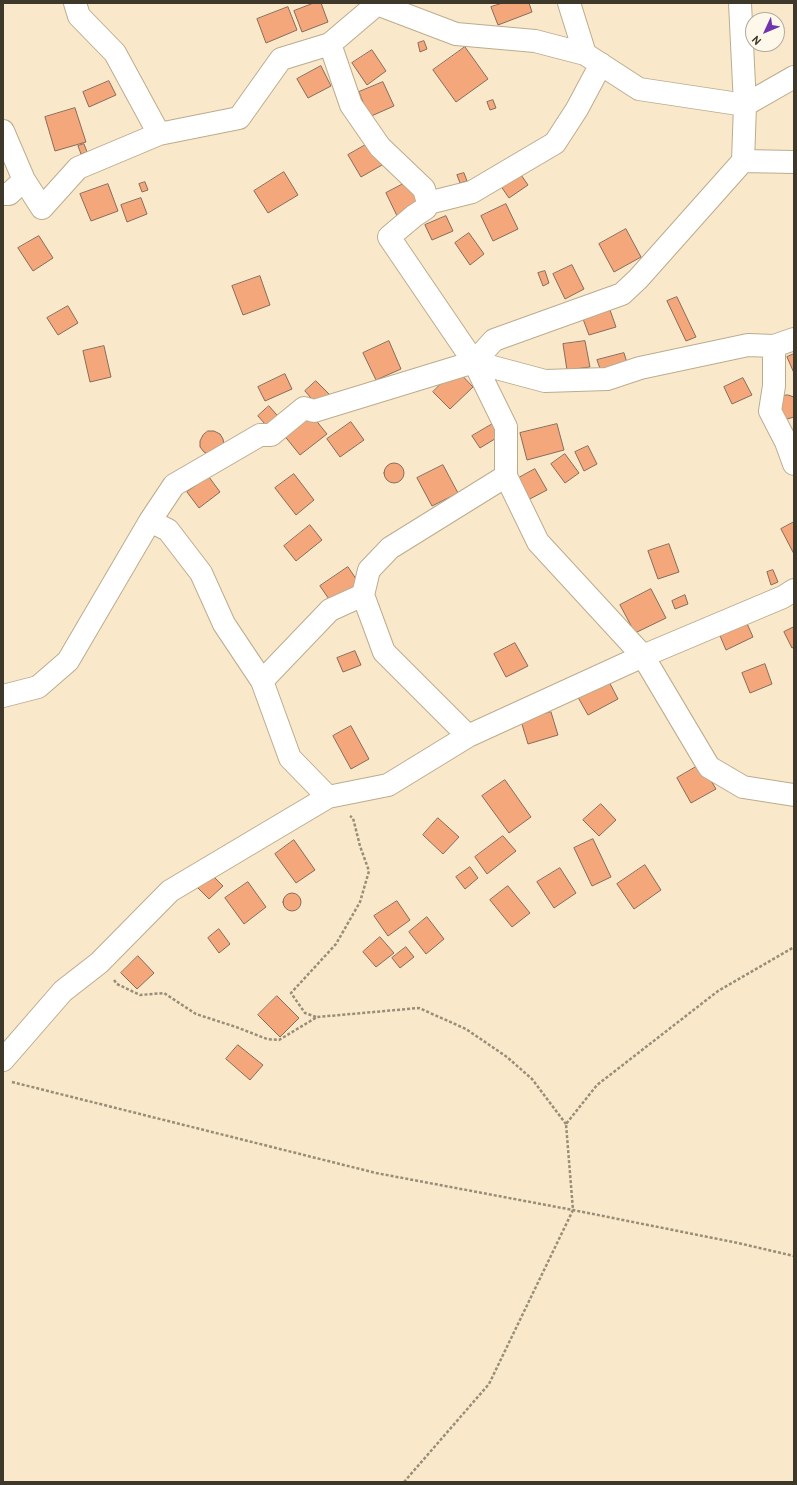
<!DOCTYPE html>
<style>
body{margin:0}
#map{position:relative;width:797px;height:1485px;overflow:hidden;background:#f9e9ca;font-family:Overpass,sans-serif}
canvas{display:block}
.frame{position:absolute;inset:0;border:4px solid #3e382b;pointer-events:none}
.north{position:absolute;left:745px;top:12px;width:40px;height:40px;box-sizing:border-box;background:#fef8eb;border:1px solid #b1ab9e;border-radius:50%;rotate:226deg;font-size:11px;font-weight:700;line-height:16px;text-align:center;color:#3e382b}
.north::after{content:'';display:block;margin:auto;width:14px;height:18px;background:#7035ac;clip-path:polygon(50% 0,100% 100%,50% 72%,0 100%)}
</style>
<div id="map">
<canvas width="797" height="1485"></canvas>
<div class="frame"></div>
<div class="north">N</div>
</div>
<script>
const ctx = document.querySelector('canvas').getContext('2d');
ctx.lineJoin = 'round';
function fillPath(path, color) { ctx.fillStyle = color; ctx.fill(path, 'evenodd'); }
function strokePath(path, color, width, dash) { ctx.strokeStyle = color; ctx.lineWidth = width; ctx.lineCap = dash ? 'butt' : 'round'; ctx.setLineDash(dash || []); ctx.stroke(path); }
const building = new Path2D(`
 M314,3H321L328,22L302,32L294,11Z
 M503,3H529L532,12L498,25L491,7Z
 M288,7L297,30L266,43L257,19Z
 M424,41L427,49L420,52L418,43Z
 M465,47L488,79L456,102L433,70Z
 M372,50L386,71L367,85L352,63Z
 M321,66L331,86L308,98L297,79Z
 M109,81L116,95L89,107L83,92Z
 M383,82L394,106L369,117L359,92Z
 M493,100L496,108L490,110L487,102Z
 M75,108L86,142L55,151L45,117Z
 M369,143L382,165L361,177L348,155Z
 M84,144L87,152L81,154L78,146Z
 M517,169L528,185L509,198L498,182Z
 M284,172L298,195L268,213L254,191Z
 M464,173L467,181L460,183L457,175Z
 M409,181L422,209L399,220L386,193Z
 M145,182L148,190L142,192L139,184Z
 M108,184L118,211L91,221L80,194Z
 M141,198L147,214L127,222L121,205Z
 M506,204L518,229L493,241L481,216Z
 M446,216L453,231L432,240L425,225Z
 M626,229L641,257L614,272L599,244Z
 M469,233L484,254L470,265L455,243Z
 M39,236L53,258L33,271L18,248Z
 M572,265L584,289L565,299L553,274Z
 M545,271L549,283L543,286L538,273Z
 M260,276L270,305L243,315L232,286Z
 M677,297L696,337L686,341L667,301Z
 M68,306L78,323L58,335L47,318Z
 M610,310L616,327L589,335L583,319Z
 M389,341L401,369L376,380L363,353Z
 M585,341L590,367L567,370L563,344Z
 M104,346L111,377L90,382L83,351Z
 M624,353L629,369L603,377L597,360Z
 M794,354V373L787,357Z
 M456,369L473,387L450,409L433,392Z
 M285,374L292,389L265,401L258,387Z
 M743,378L752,395L732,404L724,387Z
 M316,381L330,395L318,406L305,391Z
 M788,395L794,397V417L787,419L781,417L782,396Z
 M269,406L283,422L272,432L258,416Z
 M310,413L327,434L300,455L283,434Z
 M351,422L364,440L340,457L327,439Z
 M496,422L503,434L480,448L472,436Z
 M557,424L564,450L527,460L520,433Z
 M208,431H214L220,434L223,439L224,445L210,455L204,452L200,447V441L203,435Z
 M588,446L597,464L584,471L575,452Z
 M565,454L579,473L565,483L551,464Z
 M384 473a10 10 0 1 1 20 0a10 10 0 1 1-20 0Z
 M443,465L458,493L432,506L417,478Z
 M535,469L547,490L526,501L515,480Z
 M294,474L314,500L296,515L275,488Z
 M209,477L220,492L199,508L187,492Z
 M794,522V554L781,529Z
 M310,525L322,540L296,561L284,546Z
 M669,544L679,572L658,579L648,551Z
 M348,567L361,586L333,605L320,586Z
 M773,570L778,582L771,585L767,572Z
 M651,589L666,618L635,633L620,605Z
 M685,595L688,604L675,609L672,601Z
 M745,619L753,637L726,650L718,631Z
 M794,627V647L792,648L784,632Z
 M515,643L528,666L506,677L494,654Z
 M355,651L361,665L343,672L337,658Z
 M765,664L772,684L750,693L742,673Z
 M606,676L618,699L588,715L575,692Z
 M551,712L558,735L528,744L521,721Z
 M351,726L369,759L351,769L333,736Z
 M701,764L716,789L691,803L677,778Z
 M505,780L531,817L509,833L482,796Z
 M601,804L616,820L599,836L583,820Z
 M438,818L459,837L443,854L423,835Z
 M503,836L516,851L487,874L475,857Z
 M593,839L611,877L592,886L574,848Z
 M294,840L315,870L296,883L275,854Z
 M645,865L661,890L634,909L617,884Z
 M470,867L478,878L465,889L456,877Z
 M560,868L576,893L554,908L537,882Z
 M212,875L223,886L209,899L198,888Z
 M248,882L266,907L244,924L225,898Z
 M508,886L530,913L512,927L490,900Z
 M283 902a9 9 0 1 1 18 0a9 9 0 1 1-18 0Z
 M397,901L410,920L388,936L374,916Z
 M427,917L444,939L426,954L409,932Z
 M219,929L230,944L219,953L208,938Z
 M380,937L394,953L376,967L363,952Z
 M406,947L414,957L400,968L392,958Z
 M138,956L154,973L137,989L121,973Z
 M277,996L299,1018L280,1037L258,1015Z
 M238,1045L263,1065L250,1080L226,1059Z`);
const path = new Path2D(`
 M114,980L117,984L140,995L164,993L196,1014L236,1027L267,1039L279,1040L317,1017L419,1008L466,1029L507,1057L532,1079L566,1124
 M316,1017L305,1013L291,993L336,944L360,902L369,871L360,846L353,818L350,816
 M12,1082L376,1173L573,1210L738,1243L794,1256
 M404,1482L489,1384L573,1210L566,1124L597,1085L718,991L794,947`);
const street = new Path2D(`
 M75,3L79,16L115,53L159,134
 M569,3L585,54
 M330,44L351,105L380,147L424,189L428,203
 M601,64L577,109L555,143L472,192L428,203L426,208L414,216L389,237L474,362L506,427V476L538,542L643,656L709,767L743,787L794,795
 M3,131L24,180L9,194H3
 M743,161L794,162
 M24,180L42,208L78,168L159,134L239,118L281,59L330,44L377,4L456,34L535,41L585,54L639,89L745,105L794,77
 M774,346V386L770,411L786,442L794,464
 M474,362L545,381L607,379L640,368L748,345L774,346L794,339
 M150,521L174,485L260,435H271L304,408L314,411L474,362L494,340L622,294L638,279L743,161L745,105L740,3
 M363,595L384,652L468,736
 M262,681L330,610L363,595L369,570L390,548L506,476
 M3,696L38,687L68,661L150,521L168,530L201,573L224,624L262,681L290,758L328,797
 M3,1060L63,991L99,963L170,891L328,797L388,785L468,736L643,656L783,597L794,590`);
fillPath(building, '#f4a77b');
strokePath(building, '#886b5b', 1);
strokePath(street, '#bcac8e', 24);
strokePath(path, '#988d77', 2.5, [3, 2]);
strokePath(street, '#fff', 22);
</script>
